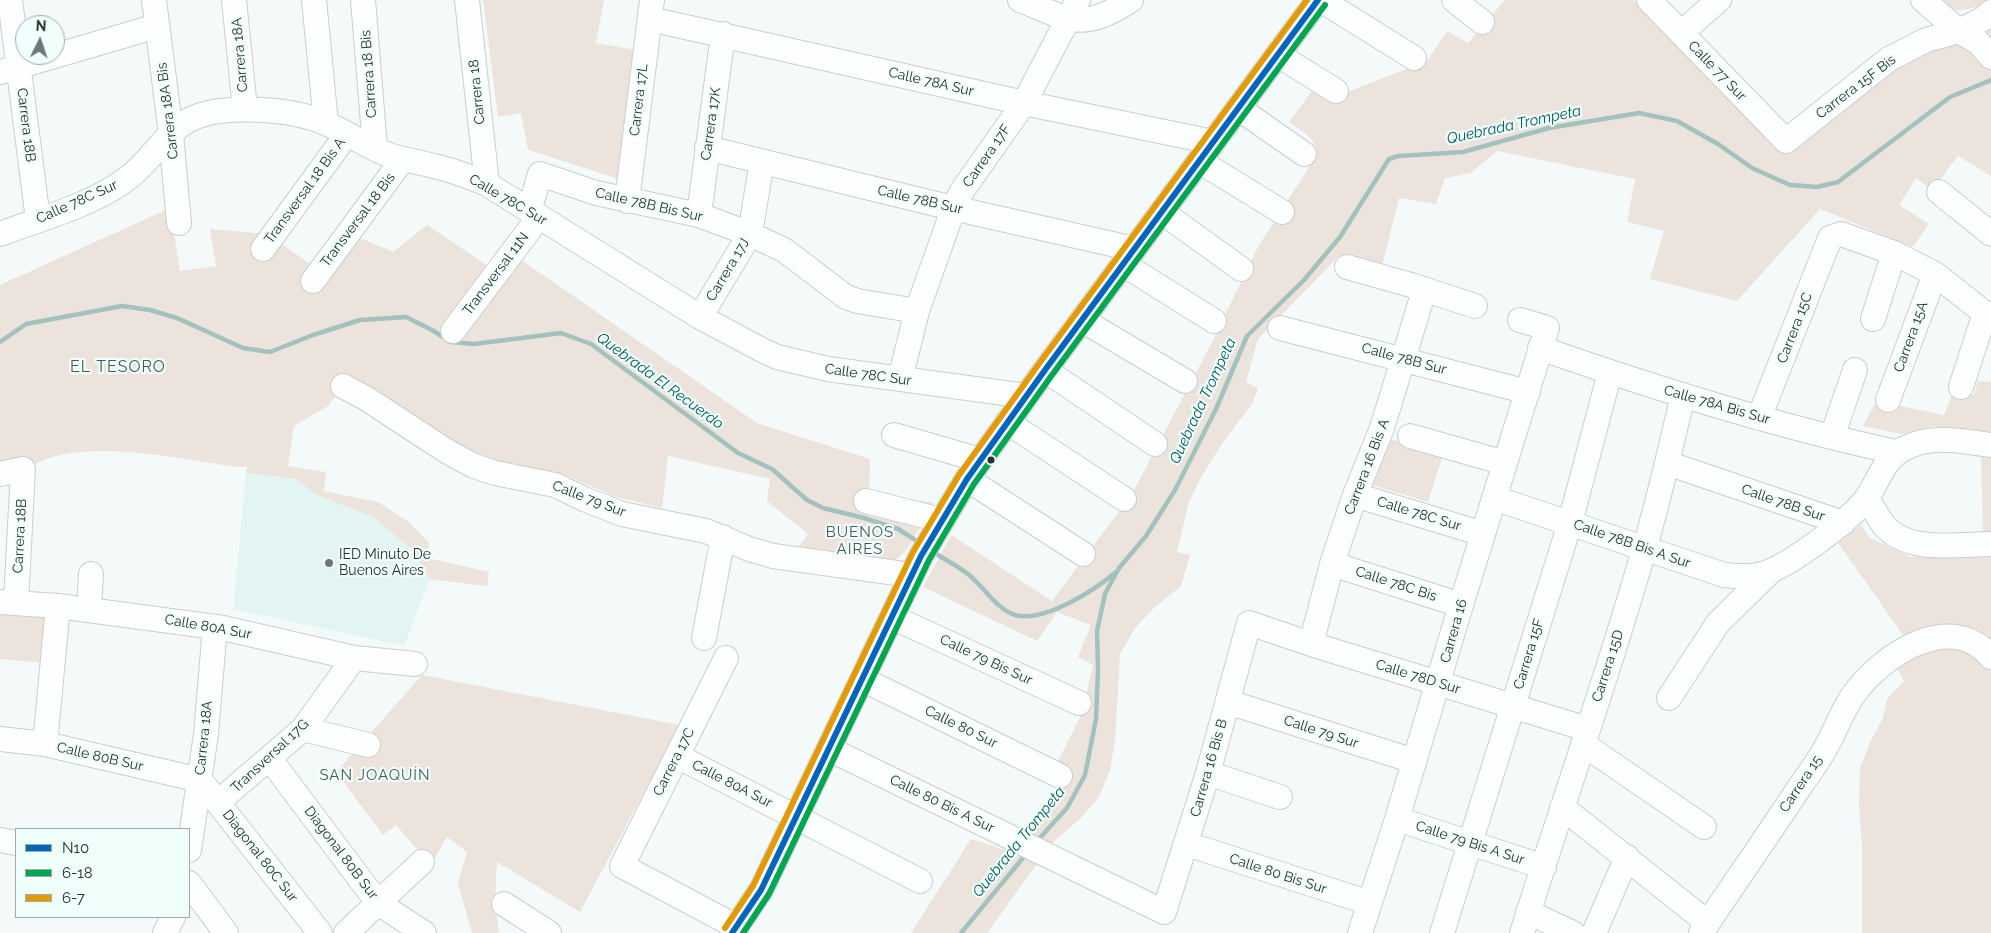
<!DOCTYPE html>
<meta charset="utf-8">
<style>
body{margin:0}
#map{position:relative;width:1991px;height:933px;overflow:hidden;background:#f4fafa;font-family:Raleway,sans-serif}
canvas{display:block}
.legend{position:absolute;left:15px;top:828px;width:175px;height:90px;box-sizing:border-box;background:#f0fefc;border:1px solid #a0abaa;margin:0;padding:6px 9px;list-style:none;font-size:15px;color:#282f2e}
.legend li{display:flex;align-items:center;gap:10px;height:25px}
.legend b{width:25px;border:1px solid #a0abaa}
.north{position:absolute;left:15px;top:15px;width:50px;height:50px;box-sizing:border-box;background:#f0fefc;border:1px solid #a0abaa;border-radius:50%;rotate:4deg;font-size:14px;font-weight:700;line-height:20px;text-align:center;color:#282f2e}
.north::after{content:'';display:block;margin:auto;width:18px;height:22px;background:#6f7675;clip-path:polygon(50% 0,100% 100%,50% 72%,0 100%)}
</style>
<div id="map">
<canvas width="1991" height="933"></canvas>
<ul class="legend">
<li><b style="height:6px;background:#0065bd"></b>N10</li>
<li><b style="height:6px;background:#00a651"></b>6-18</li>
<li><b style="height:6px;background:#e29a05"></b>6-7</li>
</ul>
<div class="north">N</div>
</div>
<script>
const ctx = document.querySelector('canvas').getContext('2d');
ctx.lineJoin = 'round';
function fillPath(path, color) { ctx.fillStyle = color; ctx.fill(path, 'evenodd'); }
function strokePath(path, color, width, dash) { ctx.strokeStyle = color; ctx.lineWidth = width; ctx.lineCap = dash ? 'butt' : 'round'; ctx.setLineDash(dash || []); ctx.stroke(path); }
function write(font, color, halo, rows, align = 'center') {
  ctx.font = font + ' Raleway,sans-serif'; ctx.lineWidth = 4.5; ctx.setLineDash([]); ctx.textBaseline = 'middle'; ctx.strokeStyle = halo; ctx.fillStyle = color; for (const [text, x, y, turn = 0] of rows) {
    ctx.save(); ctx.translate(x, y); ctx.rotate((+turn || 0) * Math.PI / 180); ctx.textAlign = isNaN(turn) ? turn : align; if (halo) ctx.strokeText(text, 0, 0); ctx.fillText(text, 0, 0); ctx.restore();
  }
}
const built = new Path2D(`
 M246,473L296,479L315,494L375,518L410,548L430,579L404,646L233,609Z`);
const green = new Path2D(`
 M483,0H604L596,43L636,50L629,182L528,150L521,113L498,117Z
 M1505,0H1633L1781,146L1886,73L1925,54L1991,26V176L1958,156L1932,190L1916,178L1899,205L1929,224L1913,247L1820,209L1737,301L1650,279L1664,231L1627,222L1635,179L1497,151L1471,173L1445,178L1436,204L1399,198L1381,270L1338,257L1258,339L1246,382L1258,388L1252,404L1221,445L1199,481L1188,505L1177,552L1190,555L1181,586L1155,607L1135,628L1120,654L1115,741L1110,770L1099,797L1080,819L1052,843L987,933H911L971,839L1005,850L1022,831L1052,806L1071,771L1057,763L1082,713L1093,665L1078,657L1091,625L1057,612L1037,641L923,587L951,535L1052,601L1132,494L1211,344L1259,245L1317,155C1317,138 1301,131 1289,122L1317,84L1337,96L1427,61L1447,31L1468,43Z
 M1943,0H1988C1982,6 1966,11 1957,10C1951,9 1947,4 1943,0Z
 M170,208L180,271L216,266L210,229L267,234L325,274L353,235L393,252L427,225L503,276L517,257L757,423L870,459L869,494L934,503L910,545L900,557L884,564L795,551L808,534L767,501L770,479L668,456L662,508L616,497L565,475L534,470L476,457L346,382L328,406L294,426L288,466L326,472L324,491L378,502L410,523L429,543L428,558L489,572L487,586L430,579L410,548L375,518L315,494L296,479L246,473L247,467H237C179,459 118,444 60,455C50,457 40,462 31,466L28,457L0,465V285Z
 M1978,381L1991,382V432L1933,426L1901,434L1863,426L1874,405H1895L1944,415L1954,390L1974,395Z
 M1384,437L1443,455L1428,502L1369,484Z
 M1981,457L1991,458V532H1983Z
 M1861,525L1870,538L1910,557L1991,551V933H1862V847L1859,804L1860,768L1870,742L1883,718L1887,699L1904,681L1896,667L1903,635L1838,543Z
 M0,608L50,612L46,663L0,659Z
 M422,675L680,725L580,912L497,862L495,899L499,933H472L458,883L467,852L447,837L431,865L396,825L383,835L336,772Z`);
const stream = new Path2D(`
 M0,342L26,324L122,306L150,310L177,318L243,348L270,352L313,335L360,320L406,317L432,330L451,342L474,344L561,333L591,344L738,453L772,469L807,500L823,508L864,518L898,529L920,543
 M933,552C944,559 958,566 969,575C984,587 996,609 1015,615C1044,623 1095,590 1116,572
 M1037,841L1067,808L1085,775L1096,719L1098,669L1097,631L1105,594L1119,568L1146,536L1175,490L1216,409L1247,336L1304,280L1340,237L1389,159L1398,156L1463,152L1549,128L1639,113L1677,121L1718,144L1752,168L1790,185L1817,187L1838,182L1950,97L1991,80
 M961,933L1027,853`);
const minor = new Path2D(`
 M10,0L38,220
 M154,0L171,134L179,223
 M234,0L245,109
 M314,0L326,123
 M363,0L375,148
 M467,0L487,184
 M1020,0C1070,20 1082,32 1131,0
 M1321,0L1414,58
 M1454,0L1482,22
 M1649,0L1786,141L1889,59L1926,40L1959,31L1983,19L1991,12
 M1923,0L1959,31L1978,42L1991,57
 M650,19L1024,103L1213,142
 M1681,33L1719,0
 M1278,55L1336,91
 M0,72L157,26
 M1238,108L1304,154
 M707,148L944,206L1134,249
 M1199,161L1282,212
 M1939,192L1991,234
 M627,201L652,0
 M529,211L540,174L596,193L699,215L750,234L784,250L846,297L857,301L917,311
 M1162,212L1241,269
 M699,215L723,34
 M0,234C40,219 95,204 128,178C151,161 166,131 191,119C223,103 294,109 325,123C347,132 367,147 389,155C404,160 419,162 434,166C452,170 470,177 487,184L700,317L762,350L777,357L828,369L1026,396
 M263,249L347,134
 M1123,264L1214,321
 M1347,267L1411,285L1475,306
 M313,281L403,159
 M700,317L750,234L762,161
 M1873,319L1894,253
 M1082,320L1185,381
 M1280,328L1528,392
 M453,331L539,217
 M1540,348C1657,389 1775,426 1896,452
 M1045,370L1155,444
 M900,379L917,311L954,207L962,191L1024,103L1078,0
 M343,386L367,399L448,452L474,466L495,473L555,485L584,499L622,514L706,531L749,549L773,556L911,575
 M1961,387L1985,313
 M1888,400L1935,274
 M1759,418L1830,238L1841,234L1894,253L1935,274L1991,318
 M1007,422L1124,499
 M894,435L980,460
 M1410,436L1505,463
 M1832,437L1855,370
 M1667,463L1843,523
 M0,474L23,469L16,603
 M967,479L1083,554
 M1355,495L1483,534
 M1494,498L1724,575C1737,576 1749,578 1762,574C1788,567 1849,521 1866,499C1879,481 1883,459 1905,448C1933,434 1961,441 1991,445
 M1867,498C1872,506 1877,516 1883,524C1906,554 1958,544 1991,544
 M866,501L941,520
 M1332,564L1461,605
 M0,602L58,606L223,628L354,658L415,664
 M89,609L91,574
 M892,617L1079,703
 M704,638L723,537
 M1311,644L1332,564L1355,495L1382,428L1424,291
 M726,658L622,866L737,927
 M862,679L1060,776
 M1669,698L1718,623L1771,571
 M1228,702L1414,761
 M303,729L368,745
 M0,739L45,744L200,780L320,933
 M45,744L58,606
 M1583,744L1704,827
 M829,749L1164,912L1208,773L1249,623L1311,644L1587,729
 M677,756L920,881
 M270,759L378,903L424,933
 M1208,773L1280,797
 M218,802L303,729L354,658
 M1562,807L1708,923
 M1397,819L1544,867
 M0,840L16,843
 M1187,844L1370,903
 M189,850L206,734L215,627
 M189,883L226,933
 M504,904L549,933
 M1528,912L1573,933
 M165,933L173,917
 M346,933L422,862
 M732,933L761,890L921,556L967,479L1045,370L1318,0
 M1360,933L1397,819L1461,605L1547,328L1520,320
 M1442,933L1570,523L1610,372
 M1522,933C1562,805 1607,679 1644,550C1659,499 1671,447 1683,395
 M1594,933L1627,857
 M1701,933C1734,884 1768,835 1801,785C1809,773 1819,761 1826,747C1836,730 1842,710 1854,694C1882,655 1951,609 1991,657`);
const bus1 = new Path2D(`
 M732,933L761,890L921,556L967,479L1045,370L1318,0`);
const bus2 = new Path2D(`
 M743,933L769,894L929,560L974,484L1052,375L1325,5`);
const bus3 = new Path2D(`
 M725,928L753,886L913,552L959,475L1038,365L1307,0`);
const markers = [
 [991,460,4.5,"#282f2e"],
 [329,563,5,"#6f7675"]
];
const streetNames = [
 ["Carrera 18A",240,55,-95],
 ["Calle 77 Sur",1717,71,46],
 ["Carrera 18 Bis",369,74,-94],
 ["Calle 78A Sur",931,82,13],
 ["Carrera 15F Bis",1856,87,-37],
 ["Carrera 18",477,92,-96],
 ["Carrera 17L",639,100,-83],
 ["Carrera 18A Bis",168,111,-97],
 ["Carrera 17K",711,124,-82],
 ["Carrera 18B",26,125,83],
 ["Carrera 17F",987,156,-55],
 ["Transversal 18 Bis A",305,191,-54],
 ["Calle 78C Sur",508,200,30],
 ["Calle 78B Sur",920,200,13],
 ["Calle 78C Sur",77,202,-24],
 ["Calle 78B Bis Sur",649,205,13],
 ["Transversal 18 Bis",358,220,-53],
 ["Carrera 17J",728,270,-59],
 ["Transversal 11N",496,274,-53],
 ["Carrera 15C",1795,328,-69],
 ["Carrera 15A",1911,337,-70],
 ["Calle 78B Sur",1404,359,15],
 ["Calle 78C Sur",868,375,8],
 ["Calle 78A Bis Sur",1717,405,16],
 ["Carrera 16 Bis A",1367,467,-69],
 ["Calle 79 Sur",589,499,21],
 ["Calle 78B Sur",1783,503,19],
 ["Calle 78C Sur",1419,514,17],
 ["Carrera 18B",20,536,-87],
 ["Calle 78B Bis A Sur",1632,544,19],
 ["Calle 78C Bis",1396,584,18],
 ["Calle 80A Sur",208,627,10],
 ["Carrera 16",1454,631,-74],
 ["Carrera 15F",1529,654,-73],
 ["Calle 79 Bis Sur",986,660,25],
 ["Carrera 15D",1608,666,-72],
 ["Calle 78D Sur",1418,677,17],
 ["Calle 80 Sur",961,727,26],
 ["Calle 79 Sur",1321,732,18],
 ["Carrera 18A",204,738,-84],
 ["Transversal 17G",270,756,-43],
 ["Calle 80B Sur",100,757,13],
 ["Carrera 17C",674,762,-63],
 ["Carrera 16 Bis B",1209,768,-74],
 ["Calle 80A Sur",732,784,27],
 ["Carrera 15",1801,784,-56],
 ["Calle 80 Bis A Sur",942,804,26],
 ["Calle 79 Bis A Sur",1470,843,18],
 ["Diagonal 80B Sur",341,853,53],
 ["Diagonal 80C Sur",260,856,52],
 ["Calle 80 Bis Sur",1278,874,18]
];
const poiNames = [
 ["IED Minuto De",339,555],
 ["Buenos Aires",339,571]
];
const waterNames = [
 ["Quebrada Trompeta",1514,125,-12],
 ["Quebrada El Recuerdo",660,381,36],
 ["Quebrada Trompeta",1203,401,-65],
 ["Quebrada Trompeta",1019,842,-51]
];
const neighbourhoodNames = [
 ["BUENOS",860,532],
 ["AIRES",860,549],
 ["SAN JOAQUÍN",375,775]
];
const quarterNames = [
 ["EL TESORO",118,367]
];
fillPath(built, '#e3f5f3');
fillPath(green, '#ebe3dc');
strokePath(stream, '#a3c1bd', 4.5);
strokePath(minor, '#c9cfce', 26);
strokePath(minor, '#fdfefe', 24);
strokePath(bus1, '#0065bd', 6);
strokePath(bus2, '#00a651', 6);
strokePath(bus3, '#e29a05', 6);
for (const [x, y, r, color] of markers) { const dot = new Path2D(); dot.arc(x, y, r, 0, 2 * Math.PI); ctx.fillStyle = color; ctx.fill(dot); strokePath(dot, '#f0fefc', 2); }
write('14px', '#282f2e', '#f0fefc', streetNames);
write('14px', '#282f2e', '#f0fefc', poiNames, 'left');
write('italic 15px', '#005c55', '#f0fefc', waterNames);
ctx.letterSpacing = '1px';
write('15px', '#495856', '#f0fefc', neighbourhoodNames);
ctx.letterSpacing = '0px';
ctx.letterSpacing = '1px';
write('16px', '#495856', '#f0fefc', quarterNames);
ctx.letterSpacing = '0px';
</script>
